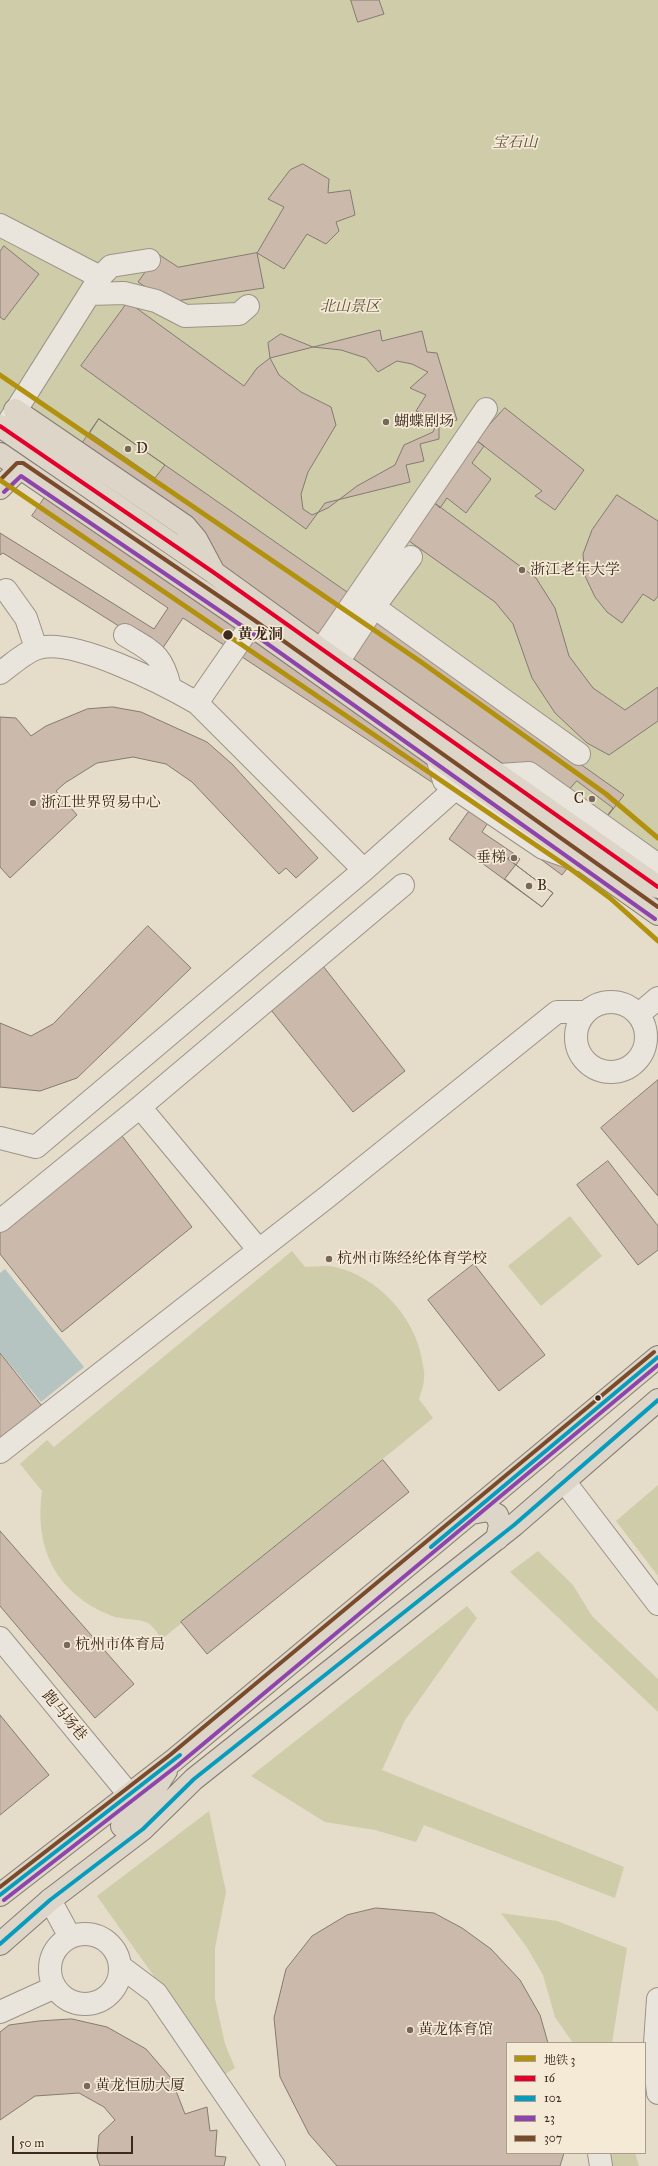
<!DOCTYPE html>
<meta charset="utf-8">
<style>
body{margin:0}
#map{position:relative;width:658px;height:2166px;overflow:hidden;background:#e5dcc9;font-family:"IM FELL Great Primer","Noto Serif SC",serif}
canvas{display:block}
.legend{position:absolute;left:506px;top:2042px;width:140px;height:112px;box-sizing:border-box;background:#f5ead5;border:1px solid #ab9d8d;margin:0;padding:5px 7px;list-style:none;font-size:12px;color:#3c2920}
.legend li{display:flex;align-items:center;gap:8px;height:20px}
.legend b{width:20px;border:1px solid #ab9d8d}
.scale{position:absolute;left:12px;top:2136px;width:121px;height:18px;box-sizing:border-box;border:2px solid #3c2920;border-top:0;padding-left:5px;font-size:12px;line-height:14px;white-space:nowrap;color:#3c2920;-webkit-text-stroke:3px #f5ead5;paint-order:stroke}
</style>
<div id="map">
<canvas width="658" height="2166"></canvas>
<ul class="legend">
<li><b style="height:5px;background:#b1910d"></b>地铁 3</li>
<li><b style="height:5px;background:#e4002b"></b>16</li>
<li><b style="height:5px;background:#069cbd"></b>102</li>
<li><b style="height:5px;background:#8e44ad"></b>23</li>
<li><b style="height:5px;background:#7a4b2a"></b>307</li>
</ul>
<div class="scale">50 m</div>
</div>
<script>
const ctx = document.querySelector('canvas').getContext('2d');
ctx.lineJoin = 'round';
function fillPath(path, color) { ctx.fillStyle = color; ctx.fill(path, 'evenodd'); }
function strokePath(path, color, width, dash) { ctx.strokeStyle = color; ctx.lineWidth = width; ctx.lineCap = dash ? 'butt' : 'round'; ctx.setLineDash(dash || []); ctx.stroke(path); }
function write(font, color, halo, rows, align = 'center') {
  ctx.font = font + ' "IM FELL Great Primer","Noto Serif SC",serif'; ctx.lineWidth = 3.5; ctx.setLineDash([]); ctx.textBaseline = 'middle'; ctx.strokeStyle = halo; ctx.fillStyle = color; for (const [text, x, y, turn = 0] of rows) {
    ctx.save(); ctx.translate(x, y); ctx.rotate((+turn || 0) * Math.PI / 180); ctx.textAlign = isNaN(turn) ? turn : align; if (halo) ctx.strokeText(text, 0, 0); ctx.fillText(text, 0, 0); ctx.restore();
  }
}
const green = new Path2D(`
 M0,0H658V895L0,439Z
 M570,1216L602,1256L541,1306L508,1266Z
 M292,1251L305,1267C314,1267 326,1265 335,1267C378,1277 415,1317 422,1360C423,1366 425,1373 424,1378C424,1385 421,1393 419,1399L433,1418L162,1639C158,1634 153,1626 148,1623C137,1618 123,1620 112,1616C56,1594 34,1549 42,1491L20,1464L47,1440L54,1447Z
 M658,1485V1576L616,1521Z
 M538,1551L573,1585L592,1616L658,1679V1712L510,1572Z
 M467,1606L477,1618L405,1720L382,1770L624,1867L615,1898L424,1825L416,1842L375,1830L325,1822L251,1776Z
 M209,1811L226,1892L215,1948V1999L225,2044L235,2068L224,2075L97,1896Z
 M501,1913L557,1921L627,1948L612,2043H573L555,2017L543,1975L526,1946Z
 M606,2153H635L639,2166H608Z`);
const water = new Path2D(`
 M5,1269L84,1367L41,1402L0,1352V1273Z`);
const building = new Path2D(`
 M351,0H379L384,14L358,22Z
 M303,164L329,179L328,193L350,190L355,215L336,222L339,231L326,244L307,234L284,269L257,253L284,207L268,199L290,170Z
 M4,246L39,274L4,320L0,317V252Z
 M257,253L264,288L169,302L138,282L158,254L178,267Z
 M128,302L244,386L257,368L270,358L380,330L382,341L422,331L427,352L437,353L457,420L439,425V439L420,444L424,461L406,465L410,482L325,503L306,529L81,366Z
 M281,334L313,347L341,350L366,358L378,372L397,361L412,364L428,372L410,388L426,395L416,411L438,419L433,432L404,445L395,465L357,486L328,508L312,515L303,509L301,494L308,472L336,425L331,407L301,392L279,375L270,358L268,343Z
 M505,408L584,470L555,510L535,496L542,491L476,440Z
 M99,419L380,615L409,643L624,795L562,875L489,821L482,832L513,853L508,859L553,893L542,907L449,839L471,808L183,618L160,652L3,553L0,555V533L154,629L168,608L32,516Z
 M99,419L165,465L155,478L90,433Z
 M476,440L484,446L472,463L491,479L466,513L447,498L440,508L432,501Z
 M617,495L658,521V596L654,601L643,594L622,623L607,612L595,597L585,576L583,554L592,530Z
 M432,501L536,578L555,608L569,656L593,688L625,710L658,687V721L609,755L587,743L555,713L532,678L513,624L495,602L405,538Z
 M113,707L141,712L207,742L232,764L318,858L296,878L286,868L279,874L192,782L166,764L133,757L97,763L65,783L56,791L77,815L10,878L0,867V717L16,718L31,736L46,726L87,709Z
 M577,781L613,808L606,817L570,789Z
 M513,853L520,859L516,865L508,859Z
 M516,865L553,893L542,907L505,879Z
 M148,926L191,968L77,1078L40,1091L0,1087V1023L31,1036L53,1024Z
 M323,966L405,1071L353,1112L271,1010Z
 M658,1080V1196L601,1128Z
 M119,1132L192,1227L62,1332L0,1254V1228Z
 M608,1161L658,1226V1250L638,1265L577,1185Z
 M474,1264L545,1355L499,1391L428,1300Z
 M0,1353L45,1410L0,1445Z
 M383,1460L409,1492L207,1654L181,1622Z
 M0,1531L134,1684L95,1718L0,1606Z
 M0,1715L49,1775L0,1815Z
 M376,1908L434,1913L462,1928L491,1949L520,1980L540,2015L548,2043H507V2153H564L560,2166H337L309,2134L280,2077L274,2018L286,1969L312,1936L347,1915Z
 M72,2019L107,2027L146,2049L171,2078L185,2114L207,2107L210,2131L217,2130L215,2156L226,2157L224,2166H100L97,2157L99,2135L115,2120L104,2107L79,2093L35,2096L0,2120V2032L9,2025L39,2021Z`);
const minor = new Path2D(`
 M0,225L100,277
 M90,294L124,293L156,301L185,316L239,314L248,306
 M6,426L100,277L111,266L149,260
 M6,590L26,618L36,648
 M374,607L579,754
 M125,635C153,652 162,654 170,687
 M321,650L486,409
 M338,662L374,607L411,557
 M0,673C11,665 23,654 35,649C70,635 166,685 197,703
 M437,757L444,781L543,848L577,860
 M499,775L529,773L658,865
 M364,870L466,779
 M576 1037a35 35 0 1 1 70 0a35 35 0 1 1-70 0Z
 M638,1015L658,998
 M140,1107L258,1249
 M0,1138L36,1147L364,870L197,703L251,625
 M0,1221L140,1107L403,885
 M0,1452L327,1197L557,1012H586
 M564,1481L658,1604
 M0,1638L128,1793
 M50,1900L70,1937
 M50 1969a35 35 0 1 1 70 0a35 35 0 1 1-70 0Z
 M120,1966L156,1993L274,2166
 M658,1999L654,2058L658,2093
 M0,2012L55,1987
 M599,2153L601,2166`);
const major = new Path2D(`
 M15,410L185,526L196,539L212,569
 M0,426L213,572L321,650L658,887
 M0,454L251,625L658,914
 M0,488L20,468
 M472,1513L487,1510L497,1515L500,1525L497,1539
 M122,1826L139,1813L166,1771
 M0,1895L174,1760L658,1357
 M0,1944L50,1900L143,1829L194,1779L514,1525L658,1400`);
const bus1 = new Path2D(`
 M0,426L213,572L658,887`);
const bus2 = new Path2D(`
 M431,1547L658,1357
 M0,1895L180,1755
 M0,1944L50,1900L143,1829L194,1779L514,1525L658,1400`);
const bus3 = new Path2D(`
 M4,492L21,476L248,630L655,919
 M4,1900L178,1765L658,1365`);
const bus4 = new Path2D(`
 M0,480L17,463H23L254,620L658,907
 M0,1887L170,1755L654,1352`);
const metro1 = new Path2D(`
 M0,375L421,662L606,794L658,838
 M0,480L568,867L610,898L658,941`);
const markers = [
 [386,422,4,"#77685b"],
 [128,449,4,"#77685b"],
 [522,570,4,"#77685b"],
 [228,635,5.5,"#3c2920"],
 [592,799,4,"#77685b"],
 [33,803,4,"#77685b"],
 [514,858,4,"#77685b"],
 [529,886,4,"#77685b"],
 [329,1259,4,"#77685b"],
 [598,1398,3.5,"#3c2920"],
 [67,1645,4,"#77685b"],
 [410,2030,4,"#77685b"],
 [87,2086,4,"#77685b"]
];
const parkNames = [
 ["宝石山",515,143],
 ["北山景区",350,307]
];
const poiNames = [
 ["蝴蝶剧场",394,422],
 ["D",136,449],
 ["浙江老年大学",530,570],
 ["C",584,799,"right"],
 ["浙江世界贸易中心",41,803],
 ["垂梯",506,858,"right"],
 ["B",537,886],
 ["杭州市陈经纶体育学校",337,1259],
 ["杭州市体育局",75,1645],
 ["黄龙体育馆",418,2030],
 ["黄龙恒励大厦",95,2086]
];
const stopNames = [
 ["黄龙洞",238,635]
];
const streetNames = [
 ["跑马场巷",64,1716,50]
];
fillPath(green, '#cfcda9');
fillPath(water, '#b5c4c1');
fillPath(building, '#cbbaac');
strokePath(building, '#837b71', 1);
strokePath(minor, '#9b9388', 24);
strokePath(major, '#837b71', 24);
strokePath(minor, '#eae5dc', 22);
strokePath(major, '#ddd5c7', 22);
strokePath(bus1, '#e4002b', 4);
strokePath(bus2, '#069cbd', 4);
strokePath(bus3, '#8e44ad', 4);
strokePath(bus4, '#7a4b2a', 4);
strokePath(metro1, '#b1910d', 5);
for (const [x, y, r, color] of markers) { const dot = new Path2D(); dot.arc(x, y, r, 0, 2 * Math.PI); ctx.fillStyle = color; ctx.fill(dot); strokePath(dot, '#f5ead5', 1.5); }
write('italic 15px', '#5c4f3c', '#f5ead5', parkNames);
write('15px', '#3c2920', '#f5ead5', poiNames, 'left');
write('bold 15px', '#3c2920', '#f5ead5', stopNames, 'left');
write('15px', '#3c2920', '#f5ead5', streetNames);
</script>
